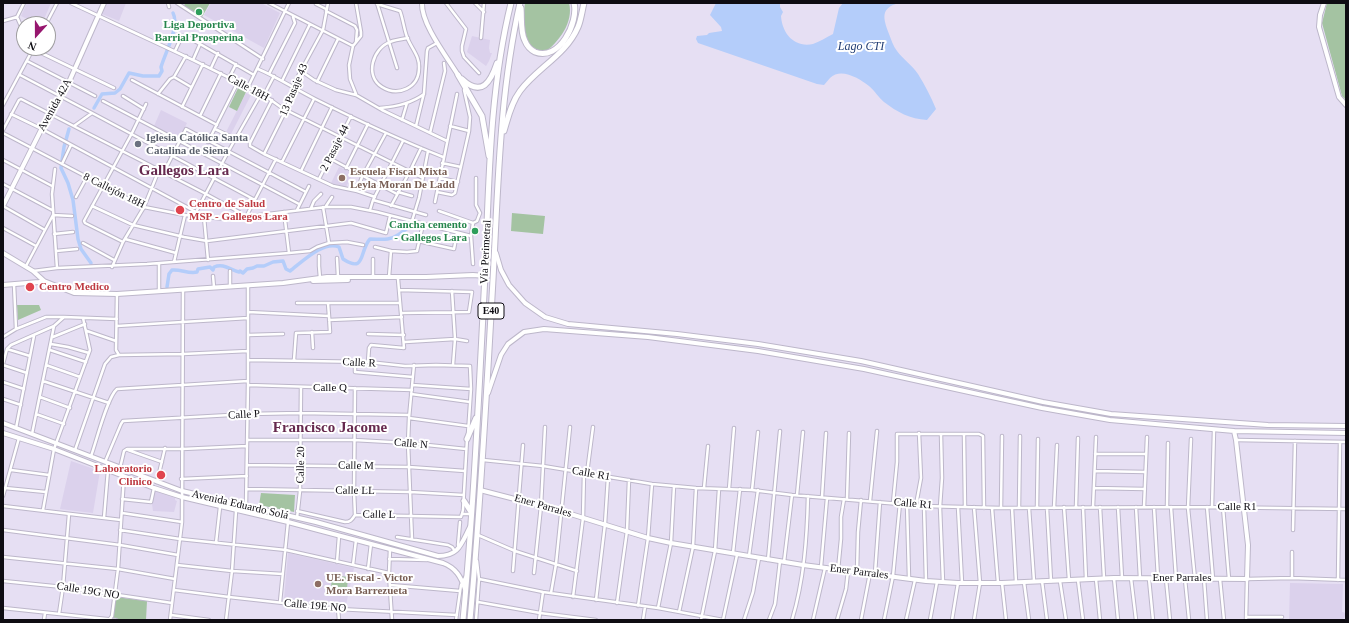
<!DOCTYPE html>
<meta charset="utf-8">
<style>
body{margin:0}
#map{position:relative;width:1349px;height:623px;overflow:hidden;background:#e6dff3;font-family:"Times New Roman",serif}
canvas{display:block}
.frame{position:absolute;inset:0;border:4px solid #0e0c12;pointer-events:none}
.north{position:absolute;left:16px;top:16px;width:40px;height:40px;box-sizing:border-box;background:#fff;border:1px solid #9f9ea0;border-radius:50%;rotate:201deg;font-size:11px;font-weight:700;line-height:16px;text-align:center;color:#0e0c12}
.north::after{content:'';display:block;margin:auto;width:14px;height:18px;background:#97166e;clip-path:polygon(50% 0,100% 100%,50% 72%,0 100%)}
</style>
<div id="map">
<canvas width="1349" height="623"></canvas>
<div class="frame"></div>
<div class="north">N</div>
</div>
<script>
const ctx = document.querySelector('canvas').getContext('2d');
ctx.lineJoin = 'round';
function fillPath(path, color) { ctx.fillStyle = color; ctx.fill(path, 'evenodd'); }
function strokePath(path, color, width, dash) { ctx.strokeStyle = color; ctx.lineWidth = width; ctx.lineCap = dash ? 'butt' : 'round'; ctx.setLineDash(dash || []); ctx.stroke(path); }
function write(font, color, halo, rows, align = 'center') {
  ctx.font = font + ' "Times New Roman",serif'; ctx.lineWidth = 4; ctx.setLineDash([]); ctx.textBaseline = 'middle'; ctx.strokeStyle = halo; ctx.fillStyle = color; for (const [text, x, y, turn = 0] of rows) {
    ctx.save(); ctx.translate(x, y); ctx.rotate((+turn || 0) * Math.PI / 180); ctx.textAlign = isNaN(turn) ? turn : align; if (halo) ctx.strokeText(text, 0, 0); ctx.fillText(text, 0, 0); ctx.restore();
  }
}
const built = new Path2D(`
 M27,3H51L42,24H37L21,16Z
 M107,3H126L119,21L102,14Z
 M211,3H261L280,13L264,48L204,15Z
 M472,36L490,40L489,48L490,53H492L489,61L486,66L467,52Z
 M246,93L251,95L231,134L226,132Z
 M161,110L187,123L179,139L154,126Z
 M339,167L353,173L346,187L331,183Z
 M71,461L100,471L93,513L60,509Z
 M155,491L175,498V500L177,501L174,512L153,511L152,504Z
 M288,553L354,568L346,605L284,600Z
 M1290,583L1343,584L1342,612L1346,613V615L1342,620H1289Z`);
const green = new Path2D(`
 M185,3H210L202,17L184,6Z
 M525,3H569C574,22 559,42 544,53C539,51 533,50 530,46C521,36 523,16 525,3Z
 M1327,3H1346V100L1342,96L1322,23Z
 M239,86L247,90L237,111L229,107Z
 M512,213L545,216L543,234L511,231Z
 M17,305H39L41,310L18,320Z
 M261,493L295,495L294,512L259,505Z
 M332,575L348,577L347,589L331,588Z
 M116,597L147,601L146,620H122L113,618Z`);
const water = new Path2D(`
 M716,3H780V7L783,12L781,16C782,33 794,48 813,44C819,42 827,37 833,34L839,8L843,3H899C880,8 883,18 889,34C891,39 893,46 897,51C903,59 912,65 918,74C925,85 931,97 936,109L927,120C910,119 897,112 884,102C879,98 875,91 869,86C860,79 841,67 830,78C828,80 826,83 824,85L817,84L698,43L696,39L697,36L707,35L709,33L722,31L721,27L710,15Z`);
const stream = new Path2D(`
 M3,350H4`);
const canal = new Path2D(`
 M94,108L102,94L115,93L120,89L129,73L143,76H159L162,71L161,67C165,53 180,26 173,13
 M69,129L64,147L61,168L68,183L73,200L78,239L81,249L91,263
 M167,287L169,274L172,270C181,269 188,274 197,272L198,269L210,267L213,270L214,267C224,263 230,270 239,272L240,271L243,273L247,269L253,268L257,266H264L273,262L283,261L286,269L290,271C302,262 324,240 339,247L343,259C366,274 359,251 370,239C380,239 390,241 398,235C404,231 407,227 415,225`);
const street = new Path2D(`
 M71,3L193,60L264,95L282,108L423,178
 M168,3L169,7
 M177,3L263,59
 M269,3L353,46
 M356,3L361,32V36L353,46L349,65L350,79L356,94
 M377,3L397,68
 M446,3L466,29L462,46V51L464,57L479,73
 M475,3L484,12
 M316,4L326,9
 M377,4L400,11C403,19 404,29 407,37C411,48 420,56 419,68C419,88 398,97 382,87C364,76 373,48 390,42C395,40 402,39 408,38
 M326,11L355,26L357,30L356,42
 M17,17L24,33
 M3,21L17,17L24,3
 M46,24L57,3
 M481,38L484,3
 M33,49L114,88
 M175,51L182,36H186L254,75
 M186,56L174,77L191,87
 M193,60L200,44
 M27,61L95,96
 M211,68L218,53
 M258,69C277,77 295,89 315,99C357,120 400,140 443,157
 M301,71L314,80L336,90L356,95L382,110L447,141
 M269,74L295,23L293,17
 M20,75L92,113L74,126
 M229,78L236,64
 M132,80L217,125
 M282,81L310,24
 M317,82L338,39
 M248,87L289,3
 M158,94L170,79L174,77
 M264,95L274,76
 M123,96L144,109
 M272,100L250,143V146L264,154L333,186L357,191L375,197
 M103,101L299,204
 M3,105L33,49
 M182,107L203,64
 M380,108C394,107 412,103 424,94
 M92,113L255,200
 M11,114L42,129L196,212
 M200,116L221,73
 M402,120L407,103
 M416,126L424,93L427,51L428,48L437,43
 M450,126L469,131
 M215,129L236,139
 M3,130L19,100L21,99L206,194L239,212L243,217
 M3,133L144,207L185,215L227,219L326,207H351L377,212L471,236
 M430,133L445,71L444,63
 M208,142L238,82
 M264,154L286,110L297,78L323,30L328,3
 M329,158L397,194
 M3,160L52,186
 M282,162L314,99
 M442,163L461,167
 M62,164L71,145
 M346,168L368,124
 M55,169L52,194L57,268
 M301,171L332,107
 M164,172L186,129L306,192
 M440,178L458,182
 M319,179L351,116
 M3,184L52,210
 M357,191L362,177L386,133
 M398,192L412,196
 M437,192L452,195L455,193L469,131L470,117L464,90
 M76,197L87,177
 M373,200L426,215
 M435,202L457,94
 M3,206L45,230
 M92,206L133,225L184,237L207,241L351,223L386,233L390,216
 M326,206L332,197
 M391,206L409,173L421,148
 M323,207L329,243
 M311,208L314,201L321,194
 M297,210L309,186
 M370,210L373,200L403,141
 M439,211L473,223L471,236L473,264
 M284,212L289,253
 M194,216L228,152L261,94
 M204,217L208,260
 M246,217L276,159
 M412,221L419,198L428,151
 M473,223L477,221L480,213L476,205V178
 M3,228L36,246
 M54,234L73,232
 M125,239L176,253
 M409,239L454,249L457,233
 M123,242L85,223L84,221L131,135L146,104
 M83,243L114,260
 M375,247L391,251
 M56,251L77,249
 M319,256V266L320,278
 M337,258L338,277
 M373,259V277
 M174,262L185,215
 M26,266L53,215L72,216
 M112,267L123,242L144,207L159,170
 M33,271L57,268L147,264L289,253L310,251L317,247L329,243L347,242L363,245
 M230,271V286
 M213,276L214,287
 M389,277L391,251L407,252L417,251L423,224
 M14,284L16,329
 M399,290L472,292L469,312L402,313
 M159,291V264
 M452,291L455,339L453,365
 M117,294L116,350L119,355
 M297,303H400
 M328,303L329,316
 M248,312L329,316L330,332L296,333L294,360
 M329,320L402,317
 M117,326L248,318
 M87,331L116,341
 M312,332L313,348
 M368,334L404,335
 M248,335L283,334
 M3,337L16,329L46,317H64
 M53,337L85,324
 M405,342L455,339L467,341
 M51,344L68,347L89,353
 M7,349L30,356
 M50,350L86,362
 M248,360L368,362L405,366L436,365L470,366L471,389L468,434
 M355,362V372L413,377
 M368,362L369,348L371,345L404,348L398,279
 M3,364L7,349L11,345L54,326L64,317L117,319
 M3,365L27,373
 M46,365L80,377
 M43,381L109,403
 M3,382L24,389
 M248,385L412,390
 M412,385L471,389
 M411,394L470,402
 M40,397L70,408
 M3,399L21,405
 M36,414L64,424
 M409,418L468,426
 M16,428L34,336
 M32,434L54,326
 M941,434L942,478L940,507L943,582
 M964,435L965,507
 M1191,439L1188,508L1195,579
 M247,440H354L408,443L466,449
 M1237,440L1346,442
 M75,450L105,364L111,357L119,355L183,354L248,351
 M128,450L162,462
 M1095,454H1146
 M91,456C96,443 107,397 117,389L248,381
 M483,460L543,466L652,484L696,488L752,490L792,495L924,506L1001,508L1207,507L1346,509
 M105,462L121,424L123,421L248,414L301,413L409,415
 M247,465L409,467L465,471
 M120,468L124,451L127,449H182L247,446
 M11,470L49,475
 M1095,471L1145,472
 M587,473L593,427
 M181,479L247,476
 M157,482L165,448
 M5,488L46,492
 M704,488L708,446
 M1094,488L1145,489
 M247,489L410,492L464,495
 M729,489L734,428
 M752,490L758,432
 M797,495L803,432
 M3,496L19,438
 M822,497L826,433
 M122,499L151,502L154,488
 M847,499L849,433
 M870,501L877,431
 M893,503L897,462V434H979L983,436L984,508
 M907,504L909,578
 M916,505L921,478L919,433
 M3,506L121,520
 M246,506L248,385V286
 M924,506L926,581
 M958,507L962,583
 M974,507L980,583L974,620
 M1064,507L1069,580
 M1076,507L1078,438
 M1083,507L1086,579
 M1093,507L1096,437
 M1100,507L1104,578
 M1118,507L1122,578
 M1136,507L1140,578
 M1144,507L1147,437
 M1154,507L1158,578
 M1167,507L1168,443
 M1171,507L1176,578
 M1207,507L1213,579
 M1212,507L1214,430
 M1223,507L1229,579
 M992,508L998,583
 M1001,508L1002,436
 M1012,508L1016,582
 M1019,508L1020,436
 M1029,508L1034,581
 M1037,508L1038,439
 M1047,508L1051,581
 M1054,508L1057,445
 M43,510L54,449L90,350L83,318
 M297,511L345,522C350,522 352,520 355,515
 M122,513L182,522
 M463,514H471
 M355,515L461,517L463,510L467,439
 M355,515L354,491L355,388
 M104,518L108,470
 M297,518L300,491L301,387
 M3,530L120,545L178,555
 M120,530L180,539L286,550L389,573
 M1293,530L1295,441
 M478,535L515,551L577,571
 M397,537L448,545L452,547L455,551
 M412,539L408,443L409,418L414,365
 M216,543L220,507
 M459,547L458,545L460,522
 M390,549L389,573L392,620
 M733,553L740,489
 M749,556L758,490
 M3,557L118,569L175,579
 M389,559L427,560
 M768,560L780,431
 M337,562L339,536
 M784,562L792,495
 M177,565L232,571L283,574
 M353,565L356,540
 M821,567L827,498
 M368,569L371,544
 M838,570L841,539V517L844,499
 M513,571L523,445
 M857,572L858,532L861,500
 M534,573L541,506L545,427
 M875,573L880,502
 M1114,578L1118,620
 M1131,578L1136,620
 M1292,578V552
 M479,579L543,592L658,608L723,620
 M1096,579L1100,620
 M1149,579L1153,620
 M1166,579L1170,620
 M1185,579L1189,620
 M1204,579L1207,620
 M1220,579L1224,620
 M1078,580L1083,620
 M1338,580L1340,442
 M3,581L63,587L172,603
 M1042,581L1047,620
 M1060,581L1066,620
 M1024,582L1029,620
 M1002,583L1006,620
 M390,585L460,591
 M174,590L229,597L338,609L457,615
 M551,593L556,564L570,427
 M573,597L583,518L584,473
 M596,600L605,524L608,477
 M280,602L288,522
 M478,602L540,613L596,620
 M617,603L627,531L629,480
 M638,606L648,538L652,484
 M3,608L116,620
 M658,608L671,543L674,486
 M338,609L339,620
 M679,612L693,547L696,488
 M59,614L63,587L69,514
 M171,615L209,620
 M1246,617H1282
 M44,620L45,613
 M109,620L112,616L118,569L124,476
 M170,620L182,522L183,290
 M226,620L232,571L236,511
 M456,620L461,585L466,576
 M476,620L479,579L477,561
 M539,620L543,592
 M643,620L645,607
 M701,620L715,551L719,489
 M723,620L737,555
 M744,620L753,592L759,558
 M769,620L775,604L780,561
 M792,620C804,580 807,538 808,496
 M813,620L825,568
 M837,620L846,589L848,571
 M861,620L870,573
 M884,620L893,576L900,503
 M906,620L915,580
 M930,620L937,582
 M952,620L958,583
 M1246,620L1247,579L1292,578L1346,580`);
const secondary = new Path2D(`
 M422,3C421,24 447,57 458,75
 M1324,3L1320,15L1319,27L1339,97L1346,105
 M3,206L49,114L69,82L104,3
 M3,253L33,271L44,281
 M496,253L501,270L509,285L525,303L545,317L568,324L677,334L758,344L861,361L1043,402L1111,414L1268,425L1346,426
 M313,281L348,280
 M3,285L39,282L44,281L74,293L117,294L283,283L327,277H426L473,275L485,276
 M488,393L501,355L508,344L524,332L544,329L648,337L758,351L864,369L1042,408L1110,420L1234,431L1346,433
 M3,423L182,491L316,522L438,556C459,556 461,544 470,527
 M3,433L54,449L154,488L182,497L288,522L443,563C456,568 461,577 465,589
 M480,490L561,511L648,538L671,543L803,565L926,581L958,583H1002L1114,578L1247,579L1248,545L1236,440L1234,431`);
const highway = new Path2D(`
 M521,8C522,18 520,32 525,41C527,46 531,50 535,52C559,62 579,22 574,3
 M458,75L482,116L489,156
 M462,79C482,98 491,81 497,63
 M504,131C508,118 511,103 520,91C537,68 566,55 578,27C581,20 582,11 584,3
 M467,439L476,418
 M464,501L471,512
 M463,620C474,505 479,390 485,275C489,185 489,92 511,3
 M470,620C480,513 486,405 492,297C498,199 498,100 520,3`);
const markers = [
 [199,12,4,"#2e9e5b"],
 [138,144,4,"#6b7280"],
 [342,178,4,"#8d6e63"],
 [180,210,5,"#e0444e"],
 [475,231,4,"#2e9e5b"],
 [30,287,5,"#e0444e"],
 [161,475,5,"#e0444e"],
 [318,584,4,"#8d6e63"]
];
const shields = [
 [491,311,26]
];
const shieldNames = [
 ["E40",491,311]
];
const leisureNames = [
 ["Liga Deportiva",199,25],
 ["Barrial Prosperina",199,38],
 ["Cancha cemento",467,225,"right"],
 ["- Gallegos Lara",467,238,"right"]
];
const streetNames = [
 ["Calle 18H",248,88,28],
 ["13 Pasaje 43",294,90,-67],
 ["Avenida 42A",55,105,-61],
 ["2 Pasaje 44",335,148,-63],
 ["8 Callejón 18H",114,191,26],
 ["Vía Perimetral",486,252,-87],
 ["Calle R",359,363,3],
 ["Calle Q",330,388],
 ["Calle P",244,415,-3],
 ["Calle N",411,444,5],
 ["Calle 20",301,465,-89],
 ["Calle M",356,466,1],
 ["Calle R1",591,474,10],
 ["Calle LL",355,491,1],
 ["Calle R1",913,504,5],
 ["Avenida Eduardo Solá",240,505,13],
 ["Ener Parrales",543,506,16],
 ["Calle R1",1237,507],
 ["Calle L",379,515,1],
 ["Ener Parrales",859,572,7],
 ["Ener Parrales",1182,578],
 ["Calle 19G NO",88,591,9],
 ["Calle 19E NO",315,606,5]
];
const worshipNames = [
 ["Iglesia Católica Santa",146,138],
 ["Catalina de Siena",146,151]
];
const educationNames = [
 ["Escuela Fiscal Mixta",350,172],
 ["Leyla Moran De Ladd",350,185],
 ["UE. Fiscal - Victor",326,578],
 ["Mora Barrezueta",326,591]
];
const healthNames = [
 ["Centro de Salud",189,204],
 ["MSP - Gallegos Lara",189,217],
 ["Centro Medico",39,287],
 ["Laboratorio",152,469,"right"],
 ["Clinico",152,482,"right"]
];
const waterNames = [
 ["Lago CTI",861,47]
];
const districtNames = [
 ["Gallegos Lara",184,171],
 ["Francisco Jacome",330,428]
];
fillPath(built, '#dbd1ec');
fillPath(green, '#a4c3a2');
fillPath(water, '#b4cdfa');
strokePath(stream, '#b4cdfa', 1);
strokePath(canal, '#b4cdfa', 3.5);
strokePath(street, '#bdb7ca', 4.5);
strokePath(secondary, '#bdb7ca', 6);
strokePath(highway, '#bdb7ca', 7);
strokePath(street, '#fff', 2.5);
strokePath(secondary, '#fff', 4);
strokePath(highway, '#fff', 5);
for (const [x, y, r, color] of markers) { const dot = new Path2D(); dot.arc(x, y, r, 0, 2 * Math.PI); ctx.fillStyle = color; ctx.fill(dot); strokePath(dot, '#fff', 1.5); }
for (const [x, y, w] of shields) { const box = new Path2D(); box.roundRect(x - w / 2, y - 8, w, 16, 3); ctx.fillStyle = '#fff'; ctx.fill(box); strokePath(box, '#0e0c12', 1); }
write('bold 10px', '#0e0c12', null, shieldNames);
write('bold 11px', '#27864d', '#fff', leisureNames);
write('11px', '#0e0c12', '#fff', streetNames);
write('bold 11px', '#5b616d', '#fff', worshipNames, 'left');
write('bold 11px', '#785e54', '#fff', educationNames, 'left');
write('bold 11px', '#be3a42', '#fff', healthNames, 'left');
write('italic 12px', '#254076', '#fff', waterNames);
write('bold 15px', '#66294e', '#fff', districtNames);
</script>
